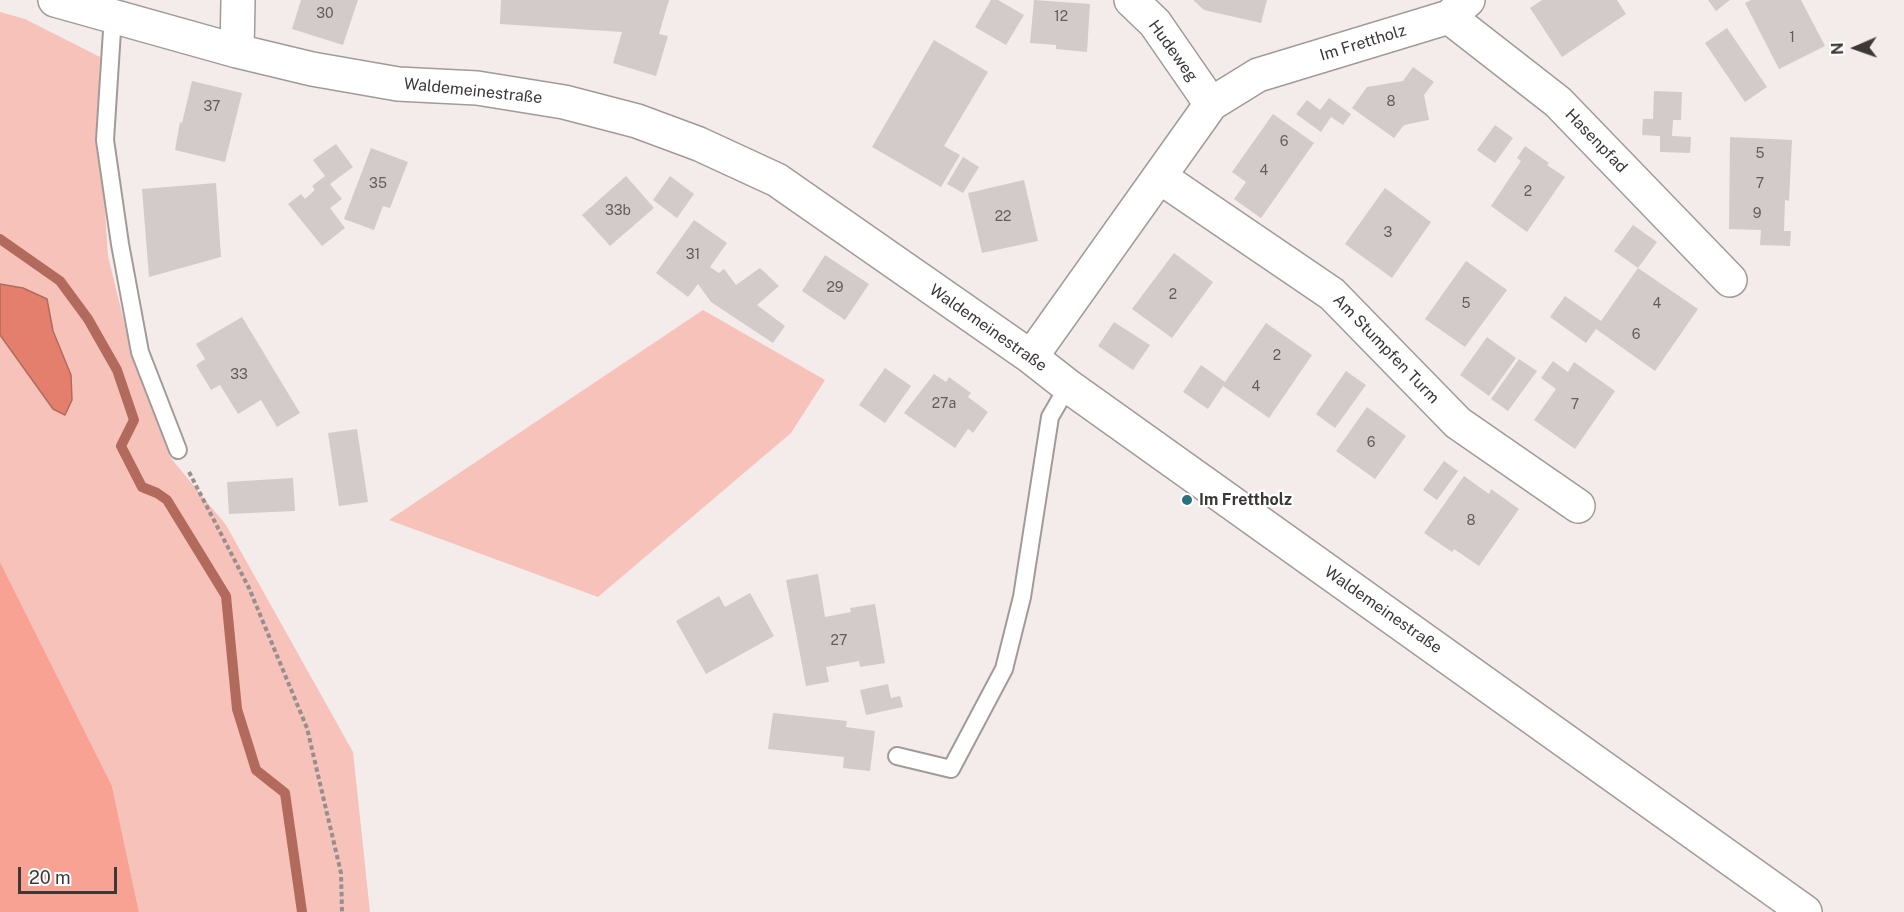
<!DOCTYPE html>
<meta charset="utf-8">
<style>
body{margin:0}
#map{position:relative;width:1904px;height:912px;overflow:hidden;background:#f4ecea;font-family:"Public Sans",sans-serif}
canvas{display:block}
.north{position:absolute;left:1826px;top:18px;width:60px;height:60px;-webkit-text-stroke:4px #fff;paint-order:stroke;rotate:268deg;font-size:16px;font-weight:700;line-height:24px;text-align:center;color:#3c3838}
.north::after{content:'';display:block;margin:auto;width:21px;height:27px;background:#3c3838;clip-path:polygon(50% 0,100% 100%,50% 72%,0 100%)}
.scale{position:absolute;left:18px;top:867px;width:99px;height:27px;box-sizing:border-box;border:3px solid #3c3838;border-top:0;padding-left:8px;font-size:18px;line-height:21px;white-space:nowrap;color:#3c3838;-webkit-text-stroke:4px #fff;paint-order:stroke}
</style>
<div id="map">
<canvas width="1904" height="912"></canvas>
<div class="north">N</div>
<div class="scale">20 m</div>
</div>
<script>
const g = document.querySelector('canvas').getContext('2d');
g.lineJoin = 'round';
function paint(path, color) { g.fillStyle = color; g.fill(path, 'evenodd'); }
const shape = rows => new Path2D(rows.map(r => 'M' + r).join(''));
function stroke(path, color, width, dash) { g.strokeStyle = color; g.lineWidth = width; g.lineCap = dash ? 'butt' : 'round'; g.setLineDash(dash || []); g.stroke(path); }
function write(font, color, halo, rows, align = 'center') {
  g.font = font + ' "Public Sans",sans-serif'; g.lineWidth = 4.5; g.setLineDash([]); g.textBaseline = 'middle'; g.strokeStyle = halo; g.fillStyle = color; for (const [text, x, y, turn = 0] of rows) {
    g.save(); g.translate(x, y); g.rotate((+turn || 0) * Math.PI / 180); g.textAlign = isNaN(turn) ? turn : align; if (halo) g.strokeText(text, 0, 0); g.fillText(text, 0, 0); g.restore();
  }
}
paint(shape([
 [0,12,25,19,100,57,98,107,108,256,129,342,170,457,226,525,353,752,370,912,139,912,112,786,0,562],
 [703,310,825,380,791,433,598,597,389,520]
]), '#f6c2b9');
paint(shape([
 [0,562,112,786,139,912,0,912]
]), '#f7a293');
const water = shape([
 [0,284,23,288,47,299,53,331,71,375,72,400,65,415,53,409,0,335,0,284]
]);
paint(water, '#e57f6d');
stroke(water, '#b26a5d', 1.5);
stroke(shape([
 [0,239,60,281,88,319,117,370,134,420,121,446,142,487,157,493,167,500,226,596,237,709,256,770,285,793,302,912]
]), '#b26a5d', 10);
paint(shape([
 [301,0,358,0,343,45,292,29],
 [501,0,669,0,659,34,668,36,656,76,613,63,622,32,500,24],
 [991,0,998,0,1024,15,1006,45,975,27],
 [1034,0,1090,4,1087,52,1056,49,1056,45,1030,43],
 [1193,0,1267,0,1261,23,1204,10],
 [1542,0,1617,0,1626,14,1562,57,1530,8],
 [1708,0,1730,0,1716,11],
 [1751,0,1801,0,1825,46,1779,69,1745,3],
 [1727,28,1767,87,1745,102,1705,43],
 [934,40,988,72,944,146,960,155,941,187,872,147],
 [1413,67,1434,82,1424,95,1429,120,1404,125,1394,138,1352,108,1367,87,1403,81],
 [192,81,242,93,225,162,175,150,180,122,182,123],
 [1654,91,1682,92,1681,120,1673,120,1672,136,1691,137,1690,153,1660,152,1660,136,1642,135,1643,119,1653,119],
 [1329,98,1351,114,1343,125,1331,117,1321,132,1296,114,1307,100,1320,110],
 [1273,114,1314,143,1261,218,1234,199,1246,182,1232,172],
 [1495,125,1513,138,1495,163,1477,150],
 [1730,137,1792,140,1789,201,1785,200,1784,231,1791,231,1790,246,1760,245,1761,230,1729,229],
 [336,144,353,167,330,184,342,199,330,208,345,228,322,246,288,204,301,194,305,199,315,190,312,186,325,176,313,160],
 [1525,146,1549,163,1547,165,1565,177,1527,232,1491,206,1521,161,1517,158],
 [371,148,408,162,390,208,383,206,374,230,344,219],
 [963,157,979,167,963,193,947,184],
 [626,176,654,208,610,246,582,215],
 [670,176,694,194,677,218,653,200],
 [1024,180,1038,241,982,253,968,193],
 [216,183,221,257,149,277,142,189],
 [1385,188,1431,222,1392,278,1345,244],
 [694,220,727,243,710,267,719,273,724,269,736,285,760,268,779,286,757,305,785,326,773,343,711,302,698,284,688,297,656,273],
 [1633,225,1657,242,1638,268,1614,251],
 [1174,253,1213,282,1172,338,1132,309],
 [825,255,869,284,845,320,802,291],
 [1466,261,1507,290,1465,347,1425,319],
 [1638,268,1698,309,1655,371,1596,329,1586,343,1550,317,1565,296,1601,321],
 [242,317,300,413,277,427,261,400,238,414,220,385,211,390,196,365,205,359,196,344],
 [1114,322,1150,345,1133,370,1098,346],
 [1266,323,1312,355,1269,418,1223,386,1208,409,1183,392,1201,365,1225,382],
 [1487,337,1516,358,1489,396,1460,375],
 [1519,359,1537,371,1508,411,1491,399],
 [1553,361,1568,372,1574,362,1615,391,1575,449,1534,420,1556,389,1541,378],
 [885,368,911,386,885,423,859,405],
 [1346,371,1366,385,1335,428,1316,414],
 [934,374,946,382,949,377,971,393,968,397,988,412,973,433,968,429,955,448,904,413],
 [1367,407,1406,436,1375,479,1336,451],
 [357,429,368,502,339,506,328,433],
 [1444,461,1458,471,1437,500,1423,490],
 [1464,476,1489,494,1491,489,1519,509,1479,566,1454,549,1452,552,1424,533],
 [293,478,295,511,229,514,227,482],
 [818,574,825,617,851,612,850,608,875,604,885,663,860,667,859,661,826,667,829,682,806,686,786,580],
 [750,593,774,636,706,674,676,621,719,596,725,607],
 [888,684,891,698,900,696,903,707,866,715,860,690],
 [773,713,847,721,846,727,875,731,870,771,843,768,844,757,768,749]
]), '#d2cbc9');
const service = shape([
 [113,15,105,140,120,244,140,352,178,450],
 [897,756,951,769,1004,669,1022,597,1050,417,1068,386]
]);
const minor = shape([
 [55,0,237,51,312,69,398,84,477,88,564,102,637,121,699,144,777,180,1031,357,1068,386,1805,912],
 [1131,0,1155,23,1211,104],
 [1449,17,1558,102,1730,280],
 [237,51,238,0],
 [1160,177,1332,294,1458,423,1578,506],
 [1031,357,1211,104,1258,75,1449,17,1468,0]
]);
stroke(service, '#a29a99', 20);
stroke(minor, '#a29a99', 36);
stroke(shape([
 [189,472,249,588,307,728,341,873,342,912]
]), '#958f8e', 4, [4.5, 3]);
stroke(service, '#fff', 16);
stroke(minor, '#fff', 33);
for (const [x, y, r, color] of [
 [1187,500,6,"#2a717d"]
]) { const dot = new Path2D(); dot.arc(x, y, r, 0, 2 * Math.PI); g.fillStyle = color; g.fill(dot); stroke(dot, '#fff', 2); }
write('14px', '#625d5c', null, [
 ["30",325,14],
 ["12",1061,17],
 ["1",1792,38],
 ["8",1391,102],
 ["37",212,107],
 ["6",1284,142],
 ["5",1760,154],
 ["4",1264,171],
 ["35",378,184],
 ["7",1760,184],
 ["2",1528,192],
 ["33b",618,211],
 ["9",1757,214],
 ["22",1003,217],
 ["3",1388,233],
 ["31",693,255],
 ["29",835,288],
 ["2",1173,295],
 ["5",1466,304],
 ["4",1657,304],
 ["6",1636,335],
 ["2",1277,356],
 ["33",239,375],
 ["4",1256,387],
 ["27a",944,404],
 ["7",1575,405],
 ["6",1371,443],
 ["8",1471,521],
 ["27",839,641]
]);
write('16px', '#3c3838', '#fff', [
 ["Im Frettholz",1363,43,-17],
 ["Hudeweg",1173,51,54],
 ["Waldemeinestraße",473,91,6],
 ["Hasenpfad",1596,141,46],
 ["Waldemeinestraße",988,328,35],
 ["Am Stumpfen Turm",1386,349,46],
 ["Waldemeinestraße",1383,610,35]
]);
write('bold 16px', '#3c3838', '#fff', [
 ["Im Frettholz",1199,500]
], 'left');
</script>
